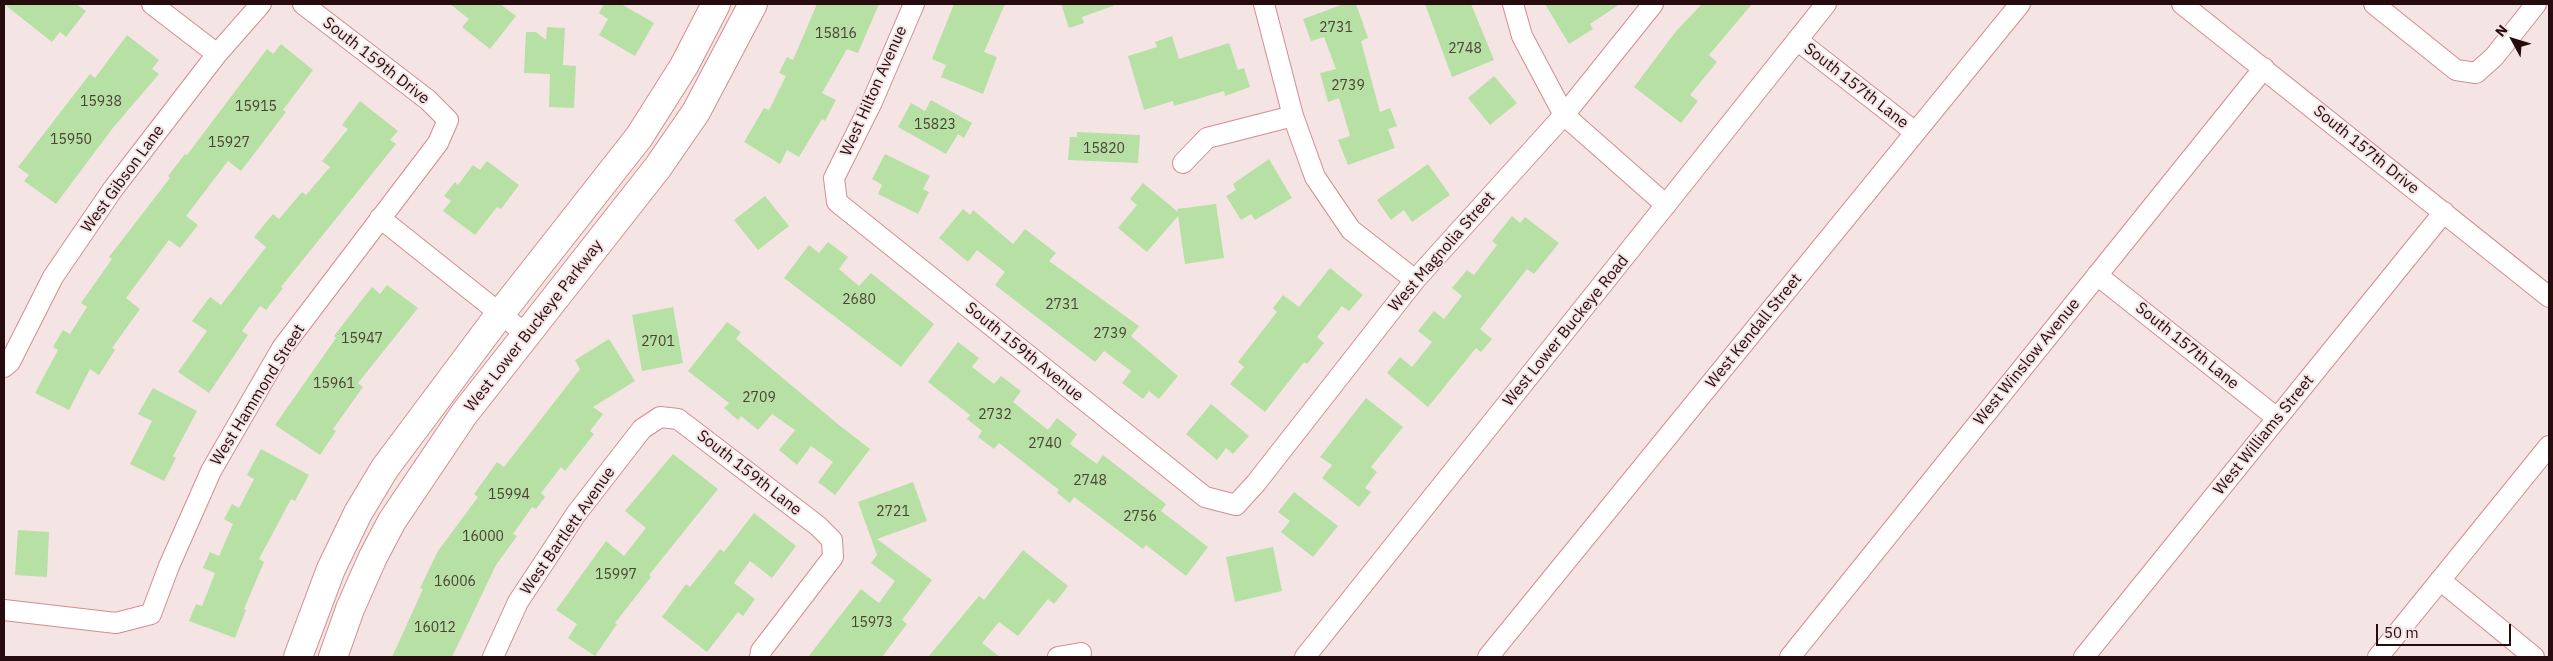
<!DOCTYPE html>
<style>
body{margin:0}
#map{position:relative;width:2553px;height:661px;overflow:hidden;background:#f5e4e4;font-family:"IBM Plex Sans",sans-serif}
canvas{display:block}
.frame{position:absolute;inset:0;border:5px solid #270c0f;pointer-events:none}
.north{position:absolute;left:2488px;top:15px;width:50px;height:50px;-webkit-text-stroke:4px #f5e4e4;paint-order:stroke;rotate:309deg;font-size:14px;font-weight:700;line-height:20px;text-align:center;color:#270c0f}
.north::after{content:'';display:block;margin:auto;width:18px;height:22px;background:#270c0f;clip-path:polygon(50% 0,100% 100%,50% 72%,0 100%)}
.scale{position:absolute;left:2376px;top:624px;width:135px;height:22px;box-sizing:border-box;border:2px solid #270c0f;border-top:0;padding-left:6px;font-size:15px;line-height:18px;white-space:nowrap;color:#270c0f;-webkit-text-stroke:4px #f5e4e4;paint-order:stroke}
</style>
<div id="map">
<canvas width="2553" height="661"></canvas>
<div class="frame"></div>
<div class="north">N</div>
<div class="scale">50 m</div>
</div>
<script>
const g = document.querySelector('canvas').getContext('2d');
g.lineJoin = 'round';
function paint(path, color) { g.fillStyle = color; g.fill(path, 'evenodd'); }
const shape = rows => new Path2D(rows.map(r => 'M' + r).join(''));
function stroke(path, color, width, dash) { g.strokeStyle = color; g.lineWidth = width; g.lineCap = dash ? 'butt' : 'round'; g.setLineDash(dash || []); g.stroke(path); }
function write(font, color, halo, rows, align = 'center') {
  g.font = font + ' "IBM Plex Sans",sans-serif'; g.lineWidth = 4; g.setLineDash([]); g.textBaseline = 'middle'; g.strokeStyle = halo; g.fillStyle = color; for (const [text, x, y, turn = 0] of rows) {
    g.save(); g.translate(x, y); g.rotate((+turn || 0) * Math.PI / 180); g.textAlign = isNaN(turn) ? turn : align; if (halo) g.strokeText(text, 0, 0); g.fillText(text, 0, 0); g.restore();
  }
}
paint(shape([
 [4,4,76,4,86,11,66,37,60,32,52,42],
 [450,4,500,4,516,16,490,49,462,27,469,19],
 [604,4,621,4,654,23,635,56,599,35,608,19,599,13],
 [817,4,879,4,858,53,847,49,822,93,836,100,825,121,822,119,799,157,787,150,780,164,744,142,764,108,769,110,786,76,779,73,787,57,793,60],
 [954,4,1005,4,984,52,997,57,983,94,941,77,946,65,932,59],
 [1061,4,1113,4,1113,6,1082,17,1084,23,1069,28],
 [1344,4,1356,4,1368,38,1361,41,1380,112,1390,108,1397,126,1388,129,1395,148,1348,165,1338,140,1350,136,1339,98,1328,102,1320,73,1336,69,1324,37,1311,41,1303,19],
 [1425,4,1471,4,1494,60,1452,77],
 [1545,4,1620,4,1590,24,1593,29,1569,44],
 [1702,4,1752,4,1709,55,1717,62,1690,95,1698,101,1681,123,1634,87,1677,30],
 [547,27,565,28,563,65,576,66,574,108,549,107,550,74,524,73,526,32,536,32,546,40],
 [127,35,159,60,152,69,159,74,112,129,56,204,24,181,29,175,18,167,90,74,95,78],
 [1172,36,1179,59,1229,43,1238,70,1244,68,1250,87,1225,96,1224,91,1174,106,1173,101,1144,110,1128,56,1157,47,1155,42],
 [281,44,313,70,283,110,286,112,241,171,228,161,186,216,198,225,180,248,169,240,126,298,140,309,112,348,115,350,99,375,90,369,69,410,35,393,58,350,53,347,63,330,70,334,87,307,81,303,112,259,109,257,170,178,168,176,185,154,187,155,267,49,273,54],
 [1494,76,1517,103,1490,125,1468,98],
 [931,100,972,123,964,138,958,134,946,154,898,127,911,103,925,111],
 [360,101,398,131,390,140,396,144,281,287,283,288,266,310,260,306,242,331,248,335,209,393,178,372,207,331,192,321,210,297,221,305,266,247,254,237,273,214,279,219,302,192,306,195,330,167,322,161,348,129,342,125],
 [1077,132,1140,135,1138,163,1068,160,1070,137,1077,137],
 [885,154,930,176,923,189,929,192,918,214,878,194,882,185,872,179],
 [1269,159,1292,198,1255,220,1251,214,1241,220,1226,196,1236,190,1233,184],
 [487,161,519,185,501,209,497,207,475,235,443,211,451,201,444,196,455,182,458,185,473,165,480,170],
 [1428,164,1450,195,1412,222,1404,210,1391,220,1377,200],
 [1143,183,1178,212,1177,209,1216,204,1224,258,1185,264,1178,216,1147,252,1118,228,1137,205,1130,199],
 [765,196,789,226,758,250,734,220],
 [963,209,970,215,973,210,1013,244,1025,229,1056,253,1049,261,1139,326,1131,336,1178,376,1159,399,1149,391,1143,399,1122,383,1131,371,1104,351,1095,362,995,285,1005,272,977,250,968,262,939,238],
 [1512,216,1520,223,1525,217,1559,243,1534,274,1527,269,1480,329,1492,339,1481,352,1476,348,1428,407,1387,373,1400,357,1412,367,1432,342,1418,331,1434,311,1444,319,1462,296,1452,288,1467,270,1474,275,1497,245,1492,241],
 [828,242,848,257,839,269,859,286,871,273,934,324,901,367,784,278,809,245,819,253],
 [1330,268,1363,295,1349,311,1342,306,1317,337,1324,343,1307,364,1304,362,1265,412,1230,384,1244,367,1238,362,1277,312,1273,308,1283,295,1299,307],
 [387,285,418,308,358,383,363,387,333,429,336,431,320,455,275,425,336,338,334,336,372,287,380,294],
 [673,307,683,363,642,371,632,315],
 [727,322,741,332,736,339,839,425,870,449,835,495,818,482,833,462,811,446,797,465,779,450,795,430,772,414,758,430,741,416,738,420,724,408,729,403,688,371],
 [609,339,635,381,593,407,603,414,590,431,594,434,565,471,561,467,541,493,545,497,536,509,532,507,513,534,517,536,496,565,452,657,392,657,423,589,420,588,438,551,478,497,474,494,497,462,504,467,580,369,575,360],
 [958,342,979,358,972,367,994,384,1001,376,1021,391,1013,402,1048,430,1057,418,1077,434,1070,444,1097,464,1103,455,1166,504,1161,511,1208,547,1186,576,1146,545,1143,549,1074,497,1070,503,1057,493,1059,490,999,443,994,449,978,437,982,431,967,419,970,415,928,382],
 [153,388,197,411,173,456,176,458,164,481,130,464,152,421,138,414],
 [1366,398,1403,427,1371,467,1377,472,1365,488,1371,492,1359,507,1322,478,1332,465,1320,457],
 [1211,404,1249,436,1233,454,1226,448,1217,460,1186,434],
 [261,449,309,475,295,501,291,499,259,559,264,562,244,609,246,610,235,638,189,621,196,604,202,606,215,573,203,568,210,552,219,556,233,524,224,519,232,504,239,508,254,479,247,475],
 [673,454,718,489,649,575,651,577,615,623,617,624,595,656,568,638,577,624,556,610,606,541,624,556,646,528,625,511],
 [913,482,927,521,877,539,932,580,902,620,907,624,882,657,808,657,861,589,879,603,895,581,871,563,877,555,858,502],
 [1294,492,1338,526,1313,557,1281,532,1290,521,1278,512],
 [754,513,796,546,772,578,750,561,734,583,755,599,743,616,738,612,707,652,662,617,686,584,690,587,720,549,724,552],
 [18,530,49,532,47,577,15,575],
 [1273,547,1282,591,1235,602,1226,557],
 [1023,550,1068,586,1054,604,1048,599,1018,636,999,622,982,643,1000,657,928,657,979,596,984,600]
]), '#b7e0a5');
const minor = shape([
 [152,4,217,54],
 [914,4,872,102,834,178,837,202,1205,497,1236,505,1256,483,1415,280,1564,115,1653,4],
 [1264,4,1293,116,1315,177,1351,230,1415,280],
 [1513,4,1522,36,1564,115,1666,205],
 [2182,4,2549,297],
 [2374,4,2456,70,2476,73,2494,57,2536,4],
 [1797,40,1915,132],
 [1183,163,1207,138,1293,116],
 [380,218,527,335],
 [2097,275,2277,418],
 [4,367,10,362,53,277,113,189,217,54,261,4],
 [2440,580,2534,657],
 [4,610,116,623,151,614,169,566,211,471,282,348,438,143,448,120,428,100,303,4],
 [493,657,518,602,576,514,642,429,660,417,678,419,818,526,832,540,833,557,761,651,760,657],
 [1058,657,1081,653],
 [1305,657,1826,4],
 [1488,657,2020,4],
 [1790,657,2264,68],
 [2084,657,2444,212],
 [2378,657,2549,446]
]);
const secondary = shape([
 [298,657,331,569,358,513,385,468,500,314,639,137,684,66,716,4],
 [333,657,350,609,373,557,392,521,464,414,658,167,696,112,753,4]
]);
stroke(minor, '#d58c8f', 22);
stroke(secondary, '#d58c8f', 30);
stroke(minor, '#fff', 20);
stroke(secondary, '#fff', 28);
write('14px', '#4b4134', null, [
 ["2731",1336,28],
 ["15816",836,34],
 ["2748",1465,49],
 ["2739",1348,86],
 ["15938",101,102],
 ["15915",256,107],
 ["15823",935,125],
 ["15950",71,140],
 ["15927",229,143],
 ["15820",1104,149],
 ["2680",859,300],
 ["2731",1062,305],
 ["2739",1110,334],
 ["15947",362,339],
 ["2701",658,342],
 ["15961",334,384],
 ["2709",759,398],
 ["2732",995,415],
 ["2740",1045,444],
 ["2748",1090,481],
 ["15994",509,495],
 ["2721",893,512],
 ["2756",1140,517],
 ["16000",483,537],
 ["15997",616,575],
 ["16006",455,582],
 ["15973",872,623],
 ["16012",435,628]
]);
write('16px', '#270c0f', '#f5e4e4', [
 ["South 159th Drive",376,61,38],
 ["South 157th Lane",1856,86,38],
 ["West Hilton Avenue",874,91,-66],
 ["South 157th Drive",2366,150,39],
 ["West Gibson Lane",123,179,-54],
 ["West Magnolia Street",1442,252,-49],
 ["West Lower Buckeye Parkway",534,326,-52],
 ["West Lower Buckeye Road",1566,331,-51],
 ["West Kendall Street",1754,331,-51],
 ["South 157th Lane",2187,346,39],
 ["South 159th Avenue",1024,352,39],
 ["West Winslow Avenue",2027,362,-51],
 ["West Hammond Street",258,395,-58],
 ["West Williams Street",2264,435,-51],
 ["South 159th Lane",749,473,38],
 ["West Bartlett Avenue",568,531,-55]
]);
</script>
